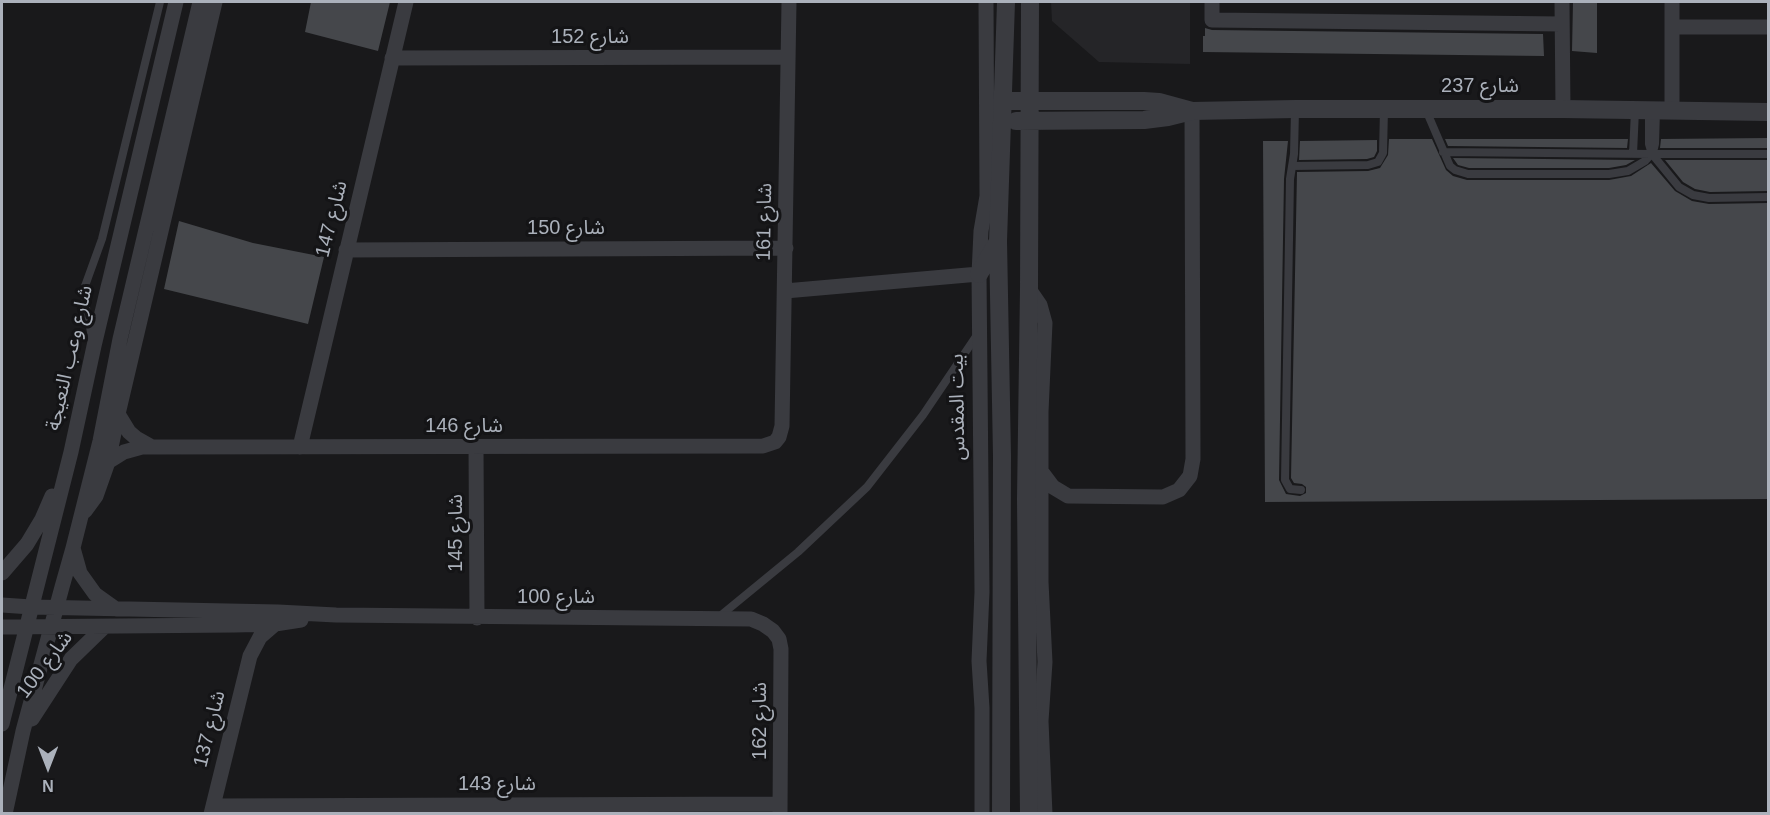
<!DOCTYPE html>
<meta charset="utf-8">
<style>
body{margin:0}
#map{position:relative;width:1770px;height:815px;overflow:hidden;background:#19191b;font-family:Arial,sans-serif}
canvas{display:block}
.frame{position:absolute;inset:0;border:3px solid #abb1bb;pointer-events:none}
.north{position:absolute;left:18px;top:737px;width:60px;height:60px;-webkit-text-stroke:4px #141416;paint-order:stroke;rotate:180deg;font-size:16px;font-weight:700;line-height:24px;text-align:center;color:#abb1bb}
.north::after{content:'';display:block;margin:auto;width:21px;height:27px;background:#abb1bb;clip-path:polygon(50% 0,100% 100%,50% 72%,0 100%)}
</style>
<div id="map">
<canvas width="1770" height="815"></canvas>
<div class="frame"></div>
<div class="north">N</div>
</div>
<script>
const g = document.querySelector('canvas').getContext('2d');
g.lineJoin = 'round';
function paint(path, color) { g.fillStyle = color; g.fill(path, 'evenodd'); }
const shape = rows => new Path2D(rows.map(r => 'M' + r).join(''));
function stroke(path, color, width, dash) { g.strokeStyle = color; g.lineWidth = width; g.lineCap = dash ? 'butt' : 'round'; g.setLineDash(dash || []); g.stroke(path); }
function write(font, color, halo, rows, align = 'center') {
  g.font = font + ' Arial,"Noto Sans Arabic",sans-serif'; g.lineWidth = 6; g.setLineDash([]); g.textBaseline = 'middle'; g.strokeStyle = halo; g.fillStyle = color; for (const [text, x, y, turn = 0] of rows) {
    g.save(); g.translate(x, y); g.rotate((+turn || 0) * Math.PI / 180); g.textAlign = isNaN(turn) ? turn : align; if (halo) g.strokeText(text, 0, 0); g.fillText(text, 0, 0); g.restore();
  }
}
paint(shape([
 [1051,2,1190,2,1190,64,1099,62,1052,21]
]), '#252528');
paint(shape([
 [311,2,390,2,378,51,305,32],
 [1573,2,1597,2,1597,53,1572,51],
 [1205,28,1212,30,1543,34,1544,56,1203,52,1203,36,1205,36],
 [1768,138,1768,148,1660,148,1661,139],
 [1389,139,1432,139,1446,170,1453,176,1467,180,1609,180,1631,176,1651,163,1675,191,1692,201,1709,204,1768,203,1768,499,1265,502,1263,141,1288,141,1284,179,1279,480,1286,494,1300,496,1306,493,1306,487,1302,484,1294,483,1291,478,1297,172,1368,171,1380,168,1388,155],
 [1445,139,1628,139,1627,148,1448,146],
 [1377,140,1377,151,1374,157,1367,159,1299,160,1300,141],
 [1453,158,1633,160,1635,160,1626,165,1609,168,1469,168,1458,165],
 [1665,160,1768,160,1768,191,1710,192,1695,189,1683,182],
 [179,221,253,243,324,257,308,324,164,289]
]), '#45474b');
stroke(shape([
 [1295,110,1294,154,1290,179,1285,480,1290,489,1301,490],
 [1426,110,1450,166,1455,170,1468,174,1609,174,1628,171,1645,161,1653,152,1655,144,1656,111],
 [1649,111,1649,144,1652,154],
 [1443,152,1652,154],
 [1633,154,1635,110],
 [1768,154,1652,154,1679,187,1693,195,1709,198,1768,197],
 [1292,166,1368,165,1378,162,1383,153,1384,109],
 [92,337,85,303,85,286,102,239,160,2],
 [720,616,798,552,867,487,923,415,977,335]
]), '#3a3b40', 8);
stroke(shape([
 [1212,2,1212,20,1561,24],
 [1562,2,1563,109],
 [1672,27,1768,27],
 [392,58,788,57],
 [1672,111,1672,2],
 [346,250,786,248],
 [1029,289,1040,305,1045,323,1041,412,1041,582,1045,662,1041,721,1045,814],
 [785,291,979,274],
 [118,414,129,432,136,438,152,447],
 [300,447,406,2],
 [476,447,477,618],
 [108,462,124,452,142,447,763,446,775,442,779,437,782,426,789,2],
 [1041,471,1053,487,1068,496,1163,497,1179,490,1190,476,1193,459,1192,111],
 [85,511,96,496,108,462,118,414,215,2],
 [73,548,80,573,95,594,116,609],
 [2,573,27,544,42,519,52,496],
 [2,605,31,607,278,612,336,615,751,619,763,624,773,631,779,639,781,649,780,814],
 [2,627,235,625,275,624,301,620],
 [32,719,71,659,104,627],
 [2,724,71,452,94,346,176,2],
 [213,806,780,804],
 [5,814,23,731,62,587,73,548,100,441,120,339,200,2],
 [211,814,250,656,260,637,275,624],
 [982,814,982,708,979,661,982,592,979,274,981,231,987,196,986,2]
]), '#3a3b40', 15);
stroke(shape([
 [1003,101,1144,101,1159,102,1192,111],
 [1016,121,1144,120,1168,117,1192,111,1295,109,1563,109,1768,112],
 [979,274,997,243],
 [1001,814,1002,456,998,241,1006,2],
 [1029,814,1026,499,1029,289,1030,2]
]), '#3a3b40', 18);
write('20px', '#abb1bb', '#141416', [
 ["شارع 152",590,37],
 ["شارع 237",1480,86],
 ["شارع 147",332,219,-76],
 ["شارع 161",765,222,-89],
 ["شارع 150",566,228],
 ["شارع وعب النعيجة",70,358,-77],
 ["بيت المقدس",958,407,-91],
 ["شارع 146",464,426],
 ["شارع 145",456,533,-90],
 ["شارع 100",556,597],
 ["شارع 100",45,665,-53],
 ["شارع 162",760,721,-90],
 ["شارع 137",210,729,-76],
 ["شارع 143",497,784]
]);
</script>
